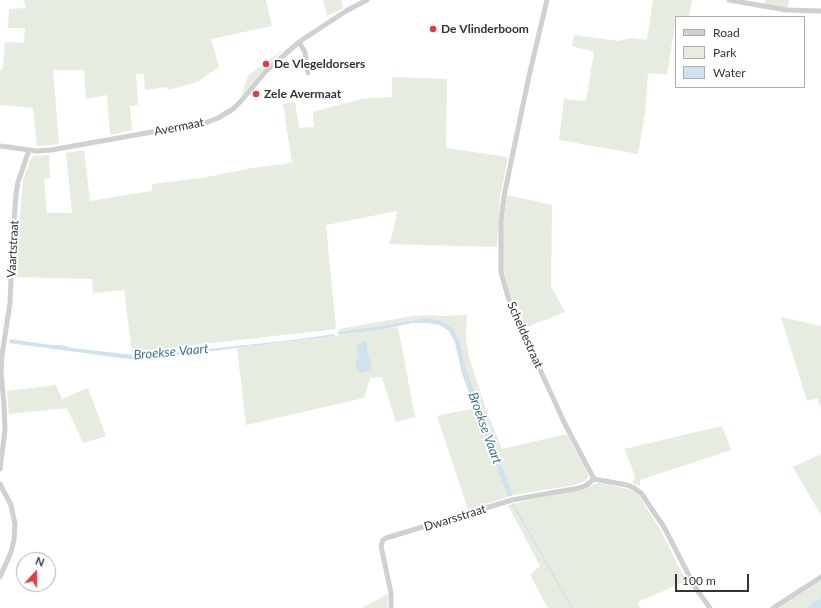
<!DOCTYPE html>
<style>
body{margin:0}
#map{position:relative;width:821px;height:608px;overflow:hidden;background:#fff;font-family:Lato,sans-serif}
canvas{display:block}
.legend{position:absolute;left:675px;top:16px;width:130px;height:72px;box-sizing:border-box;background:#fff;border:1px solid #adadad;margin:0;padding:5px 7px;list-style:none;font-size:12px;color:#333}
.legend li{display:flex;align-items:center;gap:8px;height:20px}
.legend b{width:20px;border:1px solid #adadad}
.north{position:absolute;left:16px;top:552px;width:40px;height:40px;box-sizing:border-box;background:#fff;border:1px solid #adadad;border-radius:50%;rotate:21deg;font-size:11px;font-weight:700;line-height:16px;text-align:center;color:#333}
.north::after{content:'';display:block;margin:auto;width:14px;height:18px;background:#e63946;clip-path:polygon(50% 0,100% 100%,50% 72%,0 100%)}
.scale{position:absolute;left:675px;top:574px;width:74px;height:18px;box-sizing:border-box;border:2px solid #333;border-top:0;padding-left:5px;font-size:12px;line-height:14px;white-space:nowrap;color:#333;-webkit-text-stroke:3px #fff;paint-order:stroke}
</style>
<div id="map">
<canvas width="821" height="608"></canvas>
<ul class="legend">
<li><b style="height:5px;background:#d0d0d0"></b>Road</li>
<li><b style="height:11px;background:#e6ecdf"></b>Park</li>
<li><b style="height:11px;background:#cfe2ee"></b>Water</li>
</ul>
<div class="north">N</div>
<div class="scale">100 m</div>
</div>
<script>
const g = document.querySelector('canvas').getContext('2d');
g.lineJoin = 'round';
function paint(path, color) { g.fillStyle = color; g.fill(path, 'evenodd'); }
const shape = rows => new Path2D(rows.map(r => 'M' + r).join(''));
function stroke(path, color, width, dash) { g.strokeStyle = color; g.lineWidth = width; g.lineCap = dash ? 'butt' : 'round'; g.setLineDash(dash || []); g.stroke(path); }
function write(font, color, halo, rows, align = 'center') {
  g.font = font + ' Lato,sans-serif'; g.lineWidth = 4; g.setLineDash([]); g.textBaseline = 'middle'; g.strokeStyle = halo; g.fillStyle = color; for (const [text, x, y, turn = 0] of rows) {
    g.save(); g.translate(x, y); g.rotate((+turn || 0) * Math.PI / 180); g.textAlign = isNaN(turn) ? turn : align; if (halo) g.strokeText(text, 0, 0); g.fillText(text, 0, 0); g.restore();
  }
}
paint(shape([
 [24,0,266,0,272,26,211,39,219,67,197,82,169,90,167,87,145,90,144,74,136,74,138,105,130,106,132,130,110,135,107,95,86,99,84,70,53,70,59,144,37,146,33,108,0,105,0,70,3,68,5,42,24,43,25,28,8,28,9,9,26,8],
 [323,0,341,0,343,8,327,16],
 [653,0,692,0,689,17,676,17,667,75,648,73,645,114,638,154,559,140,564,99,586,101,594,52,572,46,574,35,618,41,632,38,647,40],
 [765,0,789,0,788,8,764,5],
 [285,48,266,67,241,96,248,76],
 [392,77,447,79,446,148,508,157,500,198,497,247,389,244,394,229,397,211,326,225,336,329,132,352,124,290,93,293,92,279,15,277,23,180,30,161,33,156,49,155,50,178,44,179,47,213,72,213,66,153,84,150,90,201,152,191,152,184,202,178,252,168,292,163,283,104,295,102,299,128,314,127,313,112,361,99,392,97],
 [507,195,552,205,551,286,565,312,524,328,509,292,503,267,502,235],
 [431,315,443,316,467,315,466,339,469,357,487,412,502,449,567,434,588,474,588,477,585,481,574,485,513,495,464,362,460,341,452,327,439,320,414,320,339,332,338,329,413,316],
 [781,317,821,326,821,409,817,398,807,401],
 [398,327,415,417,396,422,382,377,370,378,364,398,246,425,237,348,335,336],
 [367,346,372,370,359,360],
 [56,385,62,399,88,388,106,436,83,443,67,408,9,414,7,391],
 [475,408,508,497,468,509,437,416],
 [722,426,731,450,640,480,640,486,632,483,635,478,632,468,624,449],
 [821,454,821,515,793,467],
 [599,483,628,489,637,493,660,529,686,581,638,602,640,608,548,608,530,575,540,566,508,505,578,489],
 [821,577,821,598,806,608,773,608],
 [388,594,387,608,362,608]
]), '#e6ecdf');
paint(shape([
 [428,318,439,320,452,327,460,341,464,362,513,495,508,497,462,374,455,343,449,331,440,325,428,323,412,323,379,330,339,335,338,333,339,332],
 [335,334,335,336,137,360,9,343,10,339,51,345,61,345,72,348,142,356,284,341],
 [363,341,367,341,367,346,372,370,360,373,355,364,356,361,359,359,356,346,361,344],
 [821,598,821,608,806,608,819,599]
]), '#cfe2ee');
stroke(shape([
 [513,504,572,608]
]), '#cfe2ee', 1.5);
stroke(shape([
 [547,0,529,76,504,196,501,222,501,272,508,297,521,328,564,422,594,479],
 [729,0,786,10,821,11],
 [299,42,305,52,308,73],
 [0,146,37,151,51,150,208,122,218,118,233,109,241,101,266,71,299,42,346,11,367,0],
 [0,469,5,430,4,405,1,371,2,355,10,303,12,252,16,194,18,182,29,150],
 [594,479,627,485,634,488,641,493,664,527,695,587,710,608],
 [0,484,11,505,15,524,14,540,11,552,0,577],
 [391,608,391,593,381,546,383,540,386,538,512,500,579,488,585,486,594,479],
 [773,608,821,577]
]), '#d0d0d0', 5);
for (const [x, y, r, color] of [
 [433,29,4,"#e63946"],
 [266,64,4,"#e63946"],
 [256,94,4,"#e63946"]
]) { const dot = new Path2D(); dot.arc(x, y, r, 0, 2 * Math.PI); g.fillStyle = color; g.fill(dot); stroke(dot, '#fff', 1.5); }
write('bold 12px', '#333', '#fff', [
 ["De Vlinderboom",441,29],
 ["De Vlegeldorsers",274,64],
 ["Zele Avermaat",264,94]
], 'left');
write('12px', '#333', '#fff', [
 ["Avermaat",179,127,-11],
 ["Vaartstraat",13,249,-87],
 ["Scheldestraat",525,335,66],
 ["Dwarsstraat",455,518,-17]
]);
write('italic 13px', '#3f7597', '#fff', [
 ["Broekse Vaart",171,352,-5],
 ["Broekse Vaart",485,428,70]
]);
</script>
